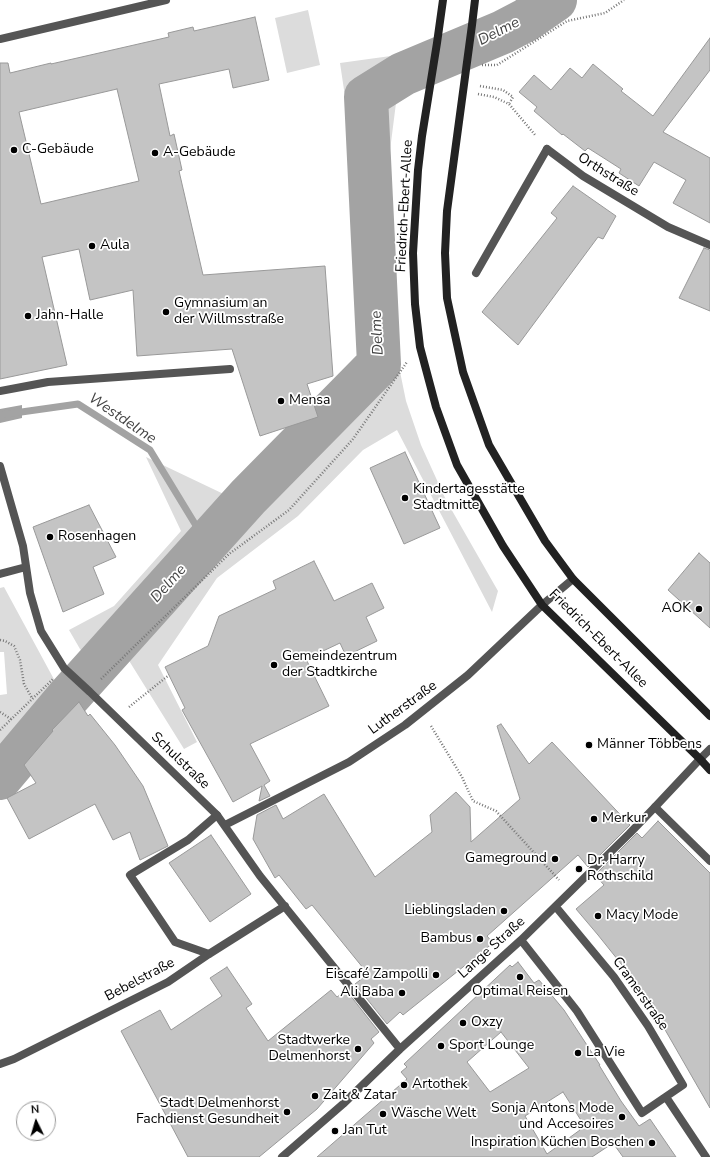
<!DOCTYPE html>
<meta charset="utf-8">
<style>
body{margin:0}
#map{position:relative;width:710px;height:1157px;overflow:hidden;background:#fff;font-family:"Nunito Sans",sans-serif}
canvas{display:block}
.north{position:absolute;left:16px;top:1101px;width:40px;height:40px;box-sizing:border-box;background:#fff;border:1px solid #999;border-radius:50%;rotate:355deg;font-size:11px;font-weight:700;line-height:16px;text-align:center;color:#000}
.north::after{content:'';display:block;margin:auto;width:14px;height:18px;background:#000;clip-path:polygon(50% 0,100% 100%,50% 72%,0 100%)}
</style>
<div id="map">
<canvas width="710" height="1157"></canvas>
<div class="north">N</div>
</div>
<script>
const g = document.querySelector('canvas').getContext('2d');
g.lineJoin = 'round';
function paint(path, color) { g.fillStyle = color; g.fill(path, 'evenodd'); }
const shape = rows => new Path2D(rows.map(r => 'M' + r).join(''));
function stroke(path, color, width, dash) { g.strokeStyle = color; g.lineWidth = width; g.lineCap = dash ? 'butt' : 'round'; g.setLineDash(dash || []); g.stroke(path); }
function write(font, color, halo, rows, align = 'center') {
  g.font = font + ' "Nunito Sans",sans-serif'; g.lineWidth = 3.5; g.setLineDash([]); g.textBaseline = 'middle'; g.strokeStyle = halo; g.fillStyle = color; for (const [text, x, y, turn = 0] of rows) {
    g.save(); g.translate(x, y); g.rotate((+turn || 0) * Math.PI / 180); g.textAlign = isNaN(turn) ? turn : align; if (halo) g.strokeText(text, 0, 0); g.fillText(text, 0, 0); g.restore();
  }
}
paint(shape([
 [308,10,320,65,287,73,275,18],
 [405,54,396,103,386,182,390,290,396,352,406,401,421,445,446,500,498,591,492,612,397,430,363,450,298,516,217,578,158,665,197,742,184,749,113,635,90,660,80,649,69,630,114,606,181,531,146,457,232,498,271,465,370,362,367,275,350,130,340,63],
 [4,587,56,683,0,746,0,695,7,694,4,652,0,652,0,588]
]), '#dcdcdc');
paint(shape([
 [539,0,573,0,513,41,500,48,503,19,518,12],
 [22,405,22,418,0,423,0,409]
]), '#a3a3a3');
stroke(shape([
 [0,415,78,404,150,450,206,542]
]), '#a3a3a3', 7);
stroke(shape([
 [0,778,69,696,248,497,379,364,366,97,403,74,503,32,526,20,555,0]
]), '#a3a3a3', 44);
const building = shape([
 [255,17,269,80,233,88,229,69,159,84,170,136,174,134,182,170,179,171,203,275,325,266,333,376,307,384,318,417,260,436,232,349,137,356,133,290,90,300,79,249,42,257,67,365,0,379,0,63,8,63,10,73,51,63,51,64,169,37,168,33,193,27,194,31,255,17],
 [117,89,139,181,41,204,19,112,117,89],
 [710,38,710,70,663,132,710,158,710,223,673,203,686,180,654,162,639,186,619,173,621,169,588,148,585,151,563,134,562,135,534,111,537,107,519,92,534,75,551,90,570,68,582,78,593,64,623,89,621,91,653,116,710,38],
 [573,186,616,216,603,239,598,237,518,345,482,312,557,218,551,213,573,186],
 [704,248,710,250,710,311,679,298,704,248],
 [405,452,440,528,404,544,370,468,405,452],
 [89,505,116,557,93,567,104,594,63,612,33,527,89,505],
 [699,553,710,563,710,628,668,590,699,553],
 [314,561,334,601,372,583,384,608,366,617,377,641,346,656,340,643,306,659,329,706,250,744,270,781,264,785,270,796,259,801,262,786,233,802,182,710,185,708,165,667,208,646,219,616,276,589,273,581,314,561],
 [79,702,88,716,90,714,115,745,143,786,168,846,140,860,130,832,113,840,95,804,29,839,7,798,36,783,24,765,53,731,52,730,79,702],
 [501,724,529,764,552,742,630,825,588,867,578,855,487,936,493,943,403,1015,400,1012,387,1024,355,984,368,974,312,905,306,909,279,875,275,878,253,839,257,815,276,805,283,819,324,794,375,877,432,832,430,815,456,792,470,807,471,842,520,799,497,726,501,724],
 [658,821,710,873,710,1108,652,1007,654,1005,598,935,576,909,604,885,595,875,637,833,642,838,658,821],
 [211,835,251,894,210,922,169,863,211,835],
 [518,962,534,983,539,980,564,1010,600,1065,599,1065,621,1101,639,1126,650,1119,676,1157,623,1157,613,1143,592,1157,317,1157,407,1079,401,1072,407,1067,404,1064,510,965,512,967,518,962],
 [501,1032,529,1068,490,1092,467,1062,501,1032],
 [563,1092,584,1125,579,1128,580,1130,547,1154,525,1116,563,1092],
 [227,967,252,1004,246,1008,268,1041,331,990,337,997,346,990,379,1032,371,1039,374,1043,317,1109,259,1157,188,1157,121,1031,160,1010,171,1030,222,996,210,978,227,967]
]);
paint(building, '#c4c4c4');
stroke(building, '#999', 1);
stroke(shape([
 [482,65,497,65,567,21,605,13,624,0],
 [480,86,503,90,513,97,509,104],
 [478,94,494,97,509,104,536,136],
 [0,640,5,641,14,646,20,660,24,684,32,698],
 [101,679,229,554,289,510,353,439,407,362],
 [129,707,169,675],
 [0,712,11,719],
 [431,726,462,777,473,801,496,811,559,880],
 [0,730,53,679]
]), '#777', 2.5, [1, 2]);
stroke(shape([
 [476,273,547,149],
 [0,391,48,382,230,369],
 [655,807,710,861],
 [209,954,175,942,130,875,188,840,217,815]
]), '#555', 8);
stroke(shape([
 [0,39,166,0],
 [547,149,583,176,668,227,710,245],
 [0,466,23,546,30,593,41,631,64,668,90,692,217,815,260,876,400,1049],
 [0,574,26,567],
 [225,825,349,762,405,725,468,675,542,605,573,579],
 [521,940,577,1011,642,1113,683,1085,648,1026,614,977,556,907],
 [0,1064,14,1059,168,982,209,954,285,906],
 [666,1097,706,1157],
 [282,1157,343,1104,400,1049,521,940,629,834,655,807,700,759,710,749]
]), '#555', 8);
stroke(shape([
 [443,0,437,43,422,136,418,170,413,253,415,304,420,347,436,407,457,465,503,546,542,605,700,759,710,770],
 [475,0,472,25,447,211,445,253,447,298,463,372,489,445,545,541,573,579,710,716]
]), '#222', 8);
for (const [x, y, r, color] of [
 [14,150,4,"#000"],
 [155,153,4,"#000"],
 [92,246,4,"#000"],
 [166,312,4,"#000"],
 [28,316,4,"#000"],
 [281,401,4,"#000"],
 [405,498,4,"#000"],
 [50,537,4,"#000"],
 [699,609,4,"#000"],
 [274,665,4,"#000"],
 [589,745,4,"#000"],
 [594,819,4,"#000"],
 [555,859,4,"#000"],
 [579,869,4,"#000"],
 [504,911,4,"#000"],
 [598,916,4,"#000"],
 [480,939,4,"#000"],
 [436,975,4,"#000"],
 [520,977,4,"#000"],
 [402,993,4,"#000"],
 [463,1023,4,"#000"],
 [441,1046,4,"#000"],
 [358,1049,4,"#000"],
 [578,1053,4,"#000"],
 [404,1085,4,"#000"],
 [315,1096,4,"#000"],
 [287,1112,4,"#000"],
 [383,1114,4,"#000"],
 [622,1117,4,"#000"],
 [335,1131,4,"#000"],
 [652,1143,4,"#000"]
]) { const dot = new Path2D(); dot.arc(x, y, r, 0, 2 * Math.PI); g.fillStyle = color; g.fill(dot); stroke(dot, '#fff', 1.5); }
write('14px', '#000', '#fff', [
 ["C-Gebäude",22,150],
 ["A-Gebäude",163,153],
 ["Aula",100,246],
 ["Gymnasium an",174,304],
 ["der Willmsstraße",174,320],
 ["Jahn-Halle",36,316],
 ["Mensa",289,401],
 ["Kindertagesstätte",413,490],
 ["Stadtmitte",413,506],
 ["Rosenhagen",58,537],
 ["AOK",691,609,"right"],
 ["Gemeindezentrum",282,657],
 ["der Stadtkirche",282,673],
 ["Männer Többens",597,745],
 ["Merkur",602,819],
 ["Gameground",547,859,"right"],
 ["Dr. Harry",587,861],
 ["Rothschild",587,877],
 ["Lieblingsladen",496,911,"right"],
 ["Macy Mode",606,916],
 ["Bambus",472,939,"right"],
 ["Eiscafé Zampolli",428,975,"right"],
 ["Optimal Reisen",520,992,"center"],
 ["Ali Baba",394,993,"right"],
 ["Oxzy",471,1023],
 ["Stadtwerke",350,1041,"right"],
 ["Delmenhorst",350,1057,"right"],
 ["Sport Lounge",449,1046],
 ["La Vie",586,1053],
 ["Artothek",412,1085],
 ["Zait & Zatar",323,1096],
 ["Stadt Delmenhorst",279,1104,"right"],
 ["Fachdienst Gesundheit",279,1120,"right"],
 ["Sonja Antons Mode",614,1109,"right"],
 ["und Accesoires",614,1125,"right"],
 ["Wäsche Welt",391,1114],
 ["Jan Tut",343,1131],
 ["Inspiration Küchen Boschen",644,1143,"right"]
], 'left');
write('14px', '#000', '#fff', [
 ["Orthstraße",608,175,32],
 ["Friedrich-Ebert-Allee",405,206,-87],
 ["Friedrich-Ebert-Allee",598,639,45],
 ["Lutherstraße",403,708,-36],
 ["Schulstraße",180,761,44],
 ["Lange Straße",492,948,-42],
 ["Bebelstraße",140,980,-28],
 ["Cramerstraße",640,994,55]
]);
write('italic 15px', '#444', '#fff', [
 ["Delme",499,32,-27],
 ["Delme",378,333,-93],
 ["Westdelme",122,419,34],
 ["Delme",169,584,-48]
]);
</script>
